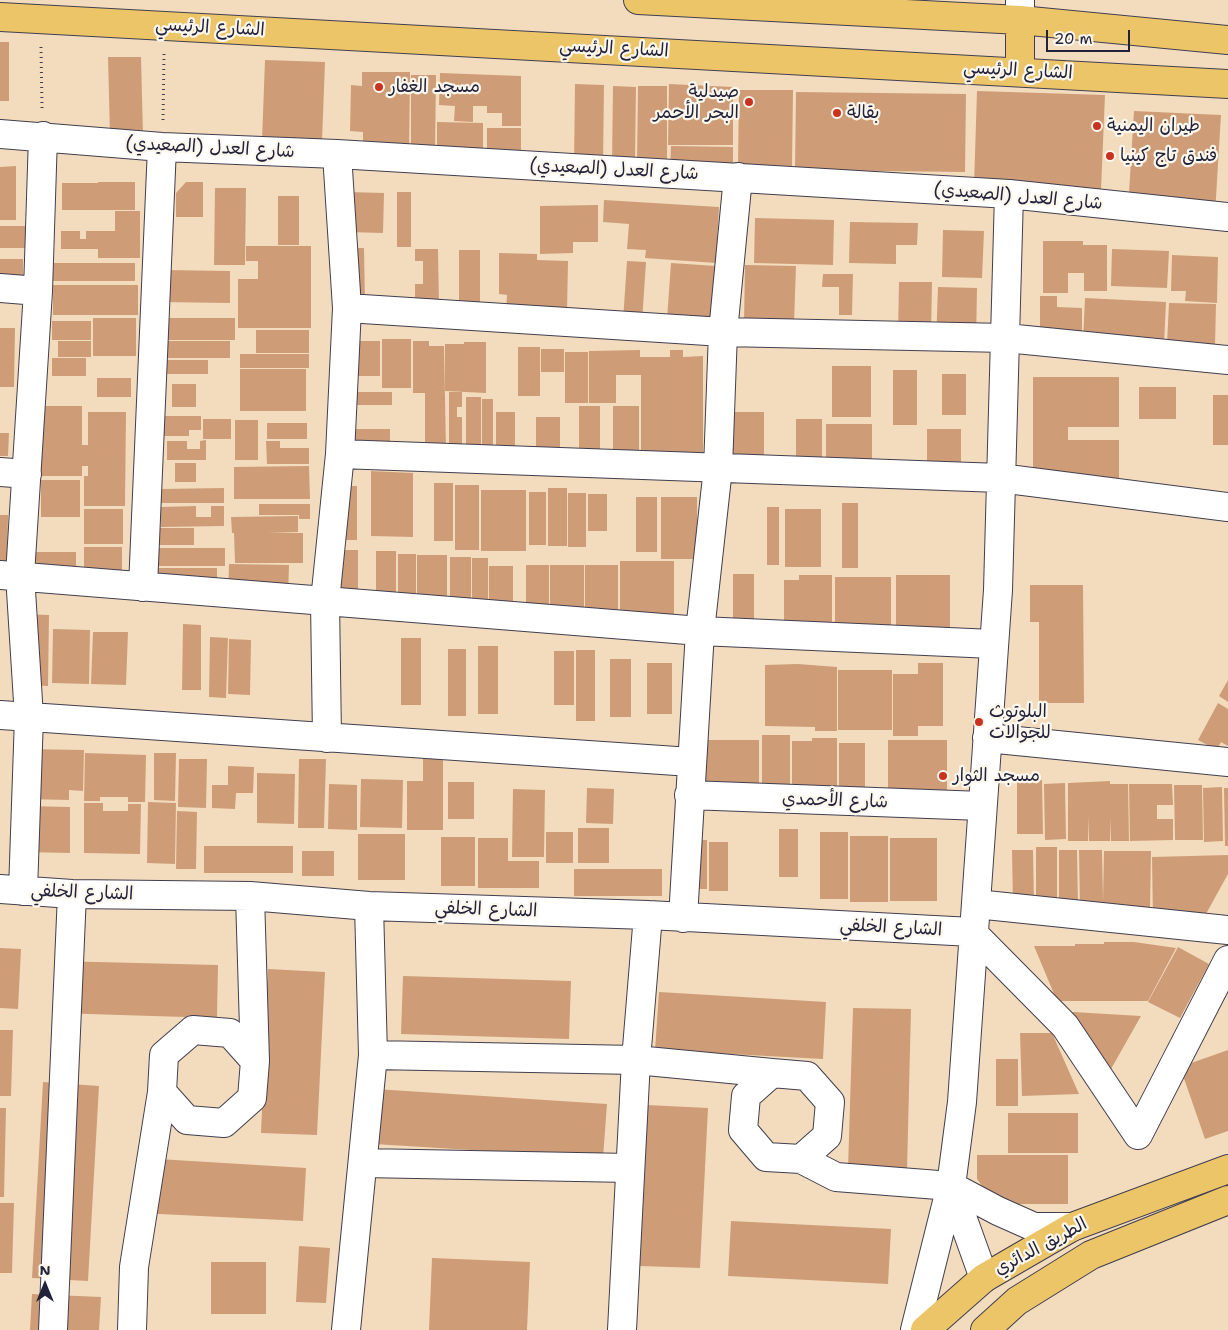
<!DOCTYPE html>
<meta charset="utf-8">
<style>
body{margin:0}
#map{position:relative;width:1228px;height:1330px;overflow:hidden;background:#f3dcbe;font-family:"Shantell Sans",sans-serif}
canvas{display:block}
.north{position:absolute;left:20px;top:1260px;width:50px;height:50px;-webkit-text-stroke:4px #fbf7ec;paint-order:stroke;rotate:0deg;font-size:14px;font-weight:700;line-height:20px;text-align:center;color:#22223b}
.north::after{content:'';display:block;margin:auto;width:18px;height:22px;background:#22223b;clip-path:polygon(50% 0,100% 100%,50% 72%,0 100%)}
.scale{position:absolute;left:1046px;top:30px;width:84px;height:22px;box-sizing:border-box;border:2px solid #22223b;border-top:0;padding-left:6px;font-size:15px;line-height:18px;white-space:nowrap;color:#22223b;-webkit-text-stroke:4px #fbf7ec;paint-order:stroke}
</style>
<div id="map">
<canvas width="1228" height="1330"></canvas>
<div class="north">N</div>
<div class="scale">20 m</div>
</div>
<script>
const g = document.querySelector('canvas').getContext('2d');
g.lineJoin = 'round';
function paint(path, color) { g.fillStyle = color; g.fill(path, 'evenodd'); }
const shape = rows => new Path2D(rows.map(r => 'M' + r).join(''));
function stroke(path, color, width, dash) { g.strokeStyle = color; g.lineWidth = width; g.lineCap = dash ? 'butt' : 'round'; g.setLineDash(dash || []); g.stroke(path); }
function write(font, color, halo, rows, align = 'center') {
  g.font = font + ' "Shantell Sans","Playpen Sans Arabic",sans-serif'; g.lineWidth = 4.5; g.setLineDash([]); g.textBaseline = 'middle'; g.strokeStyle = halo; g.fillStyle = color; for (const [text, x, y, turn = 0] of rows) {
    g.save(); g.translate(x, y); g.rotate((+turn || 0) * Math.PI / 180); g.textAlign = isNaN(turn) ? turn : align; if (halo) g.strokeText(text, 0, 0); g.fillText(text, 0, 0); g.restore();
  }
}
paint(shape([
 [0,42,9,42,9,101,0,101],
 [108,57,141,57,143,135,110,136],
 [265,60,325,62,322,142,262,141],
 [362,72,410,72,409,156,363,155,363,132,350,131,351,85,362,86],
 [440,73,521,76,521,126,502,126,502,113,487,113,487,106,473,106,473,122,454,121,455,106,439,105],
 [411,75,436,75,435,155,411,155],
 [575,84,604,85,603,165,574,165],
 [669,84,733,87,733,145,668,145],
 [613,86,636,87,635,163,612,163],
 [638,86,667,86,667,163,637,162],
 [739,90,793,90,792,166,738,165],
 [977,91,1105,95,1101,190,974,186],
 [796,92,966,94,965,172,795,170],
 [1134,111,1221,115,1215,214,1129,193],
 [437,122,483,123,483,158,437,157],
 [487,128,521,128,521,155,487,155],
 [671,146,733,147,733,173,670,173],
 [16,166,16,220,0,220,0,167],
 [98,182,135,182,135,210,62,210,62,183,98,183],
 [186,182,203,182,203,217,176,217,176,193],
 [215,188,246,188,245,265,214,265],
 [347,192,384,193,383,233,347,232],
 [397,192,411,192,411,247,397,247],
 [278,196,299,196,299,245,278,245],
 [604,200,719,207,716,263,645,258,646,250,627,249,629,224,603,222],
 [598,205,598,242,573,242,573,253,540,254,540,206],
 [115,211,140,211,140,258,98,258,98,249,61,249,61,231,80,231,80,239,86,239,86,231,115,231],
 [755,218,834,220,833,265,754,263],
 [850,222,918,223,917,245,896,245,896,264,849,263],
 [0,226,25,226,26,248,0,248],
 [943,230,984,231,982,278,942,277],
 [1043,241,1083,241,1083,245,1107,245,1107,291,1084,291,1084,273,1068,273,1068,293,1043,293],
 [246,246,311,246,311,328,238,328,238,279,258,279,258,261,246,261],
 [342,248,364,248,365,304,343,304],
 [415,249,438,249,439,308,415,308,415,284,423,284,423,261,415,261],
 [1112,249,1169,251,1167,288,1111,286],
 [459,250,480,250,480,310,459,311],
 [499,253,537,254,537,260,568,261,567,313,506,312,507,295,499,294],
 [1172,255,1218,257,1217,303,1185,301,1186,291,1171,291],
 [0,259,23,259,23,280,0,280],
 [627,261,646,262,642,322,623,321],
 [51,263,135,263,135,281,51,281],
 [671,263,716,266,712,321,667,319],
 [745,265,796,266,794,324,744,323],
 [163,270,230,271,230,303,162,302],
 [823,274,853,274,852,315,839,315,839,287,822,287],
 [899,282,932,282,931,337,898,336],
 [53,285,138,285,138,315,53,315],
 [938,287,977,288,976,344,936,344],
 [1040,296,1057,296,1057,307,1082,308,1082,340,1040,339],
 [1085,298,1166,302,1164,345,1083,342],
 [1169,303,1216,304,1215,346,1167,344],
 [93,318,136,318,136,356,93,356],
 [165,318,235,318,235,340,165,340],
 [52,321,91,321,91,340,52,340],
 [0,328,15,328,14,387,0,387],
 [256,330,309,330,309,353,256,353],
 [382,339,411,339,411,388,382,388],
 [58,341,91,341,91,357,58,357],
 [163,341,230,341,230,358,163,358],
 [350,341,380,341,380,376,350,376],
 [413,341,429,341,429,346,444,346,446,450,425,450,425,393,413,393],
 [464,342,486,342,486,393,445,391,445,344,464,344],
 [518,347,540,347,540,396,518,396],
 [541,349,564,349,564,372,541,372],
 [640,350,640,357,670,357,670,350,683,350,683,357,703,356,703,470,641,471,641,375,616,375,616,403,589,403,589,351],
 [565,352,588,352,588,403,565,403],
 [240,354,309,354,309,368,240,368],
 [52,358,86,358,86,376,52,376],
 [163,360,208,360,208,374,163,374],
 [832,366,871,366,871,417,832,417],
 [240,369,306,369,306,411,240,411],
 [893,370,917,370,917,425,893,425],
 [942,374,966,374,966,415,942,415],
 [1033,377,1119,377,1119,427,1068,427,1068,440,1119,440,1119,485,1033,485],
 [97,378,131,378,131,397,97,397],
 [172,384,196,384,196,407,172,407],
 [1139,387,1176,387,1176,419,1139,419],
 [341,392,392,392,392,405,341,405],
 [449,392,462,392,462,407,457,407,457,417,462,417,462,454,449,454],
 [1213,395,1228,395,1228,445,1213,445],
 [466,397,481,397,481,455,466,455],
 [482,399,493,399,493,450,482,450],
 [41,406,82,406,82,445,88,445,88,412,126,412,125,506,84,506,84,476,88,476,88,466,82,466,82,476,41,476],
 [579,406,600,406,600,467,579,467],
 [613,406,639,406,639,462,613,462],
 [496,412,515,412,515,448,496,448],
 [722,412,764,412,764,468,722,468],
 [158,416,201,416,201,430,189,430,189,436,158,436],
 [536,417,560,417,560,453,536,453],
 [203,419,231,419,231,439,203,439],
 [796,419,822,419,822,476,796,476],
 [235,420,258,420,258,460,235,460],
 [267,423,307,423,307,439,267,439],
 [826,424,872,424,872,478,826,478],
 [343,429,390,429,390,451,343,451],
 [927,429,961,429,961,476,927,476],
 [0,433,9,433,8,456,0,456],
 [206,440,206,460,167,460,167,441,187,441,187,449,200,449,200,441],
 [266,441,280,441,280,448,309,448,309,464,267,464],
 [175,463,196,463,196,482,175,482],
 [309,466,310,499,234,499,234,467],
 [371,471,413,473,413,537,371,536],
 [41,480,80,480,80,517,41,517],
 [434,483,453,483,453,541,434,541],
 [455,485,479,485,479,550,455,550],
 [342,486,357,486,357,540,342,540],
 [224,488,224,503,160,503,160,489],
 [548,488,567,488,567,546,548,546],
 [481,490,526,490,526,551,481,551],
 [529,492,546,492,546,545,529,545],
 [568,493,586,493,586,547,568,547],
 [588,494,607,494,607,531,588,531],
 [636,497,657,497,657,552,636,552],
 [661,497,697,497,697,559,661,559],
 [842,503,858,503,858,568,842,568],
 [259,504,310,504,310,519,299,519,299,515,259,515],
 [196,506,196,517,211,517,211,506,224,506,224,526,161,527,161,507],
 [767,507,779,507,779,565,767,565],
 [84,509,123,509,123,544,84,544],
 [785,509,821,509,821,567,785,567],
 [0,515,8,515,7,575,0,575],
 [298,516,298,532,268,533,303,533,303,563,235,563,234,533,232,533,231,517],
 [159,528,194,528,194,545,159,545],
 [84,547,122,547,122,590,84,590],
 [155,548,225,548,225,566,155,566],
 [337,550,358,550,358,611,337,611],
 [376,551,396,551,396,614,376,614],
 [30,552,76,552,76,586,30,586],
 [398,554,416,554,416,618,398,618],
 [417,555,447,555,447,618,417,618],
 [450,557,471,557,471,620,450,620],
 [472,558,488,558,488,620,472,620],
 [620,561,674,561,674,630,620,630],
 [229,564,289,565,288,598,228,597],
 [526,565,549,565,549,623,526,623],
 [550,565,584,565,584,623,550,623],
 [585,565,618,565,618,623,585,623],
 [489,566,513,566,513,620,489,620],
 [154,568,217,568,217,597,154,597],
 [733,574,754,574,754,629,733,629],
 [799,575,832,575,832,635,784,637,784,580,799,580],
 [896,575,950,575,950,637,896,637],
 [835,577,891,577,891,636,835,638],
 [1030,585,1083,585,1084,703,1039,703,1039,622,1030,622],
 [22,614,49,615,48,686,21,685],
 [183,624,201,625,201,690,182,690],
 [53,629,90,630,89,684,52,683],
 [93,632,128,632,126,685,91,684],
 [210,637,228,638,226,698,209,697],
 [401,638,421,638,421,705,401,705],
 [229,639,251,640,250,695,228,694],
 [478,646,498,646,498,714,478,714],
 [448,649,466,649,466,716,448,716],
 [576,650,595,650,595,721,576,721],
 [554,651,574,651,574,705,554,705],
 [610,659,631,659,631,717,610,717],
 [647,663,672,663,672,714,647,714],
 [918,663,943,663,943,726,918,726,918,736,893,736,893,674,918,674],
 [798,664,837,667,837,731,815,731,815,727,765,726,765,665],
 [838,670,892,670,892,730,838,730],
 [1228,680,1228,702,1219,696],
 [1218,703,1228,709,1228,746,1221,742,1217,750,1198,740],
 [762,735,790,735,790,790,762,790],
 [812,738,837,738,837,791,792,792,792,741,812,741],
 [695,740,759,740,759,788,695,788],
 [888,740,947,740,947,806,888,806],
 [839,743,865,743,865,797,839,797],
 [24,749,84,750,83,791,69,790,69,800,23,799],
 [85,753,146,755,145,802,128,802,128,797,100,797,100,801,84,801],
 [154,753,176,753,175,801,154,800],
 [423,756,443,756,443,830,407,830,407,781,423,781],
 [179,759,207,759,206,808,178,807],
 [299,759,326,759,324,828,298,828],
 [228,766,254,767,253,793,236,793,235,809,212,808,212,785,228,785],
 [257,773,295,774,294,824,257,823],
 [361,779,403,780,402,828,360,827],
 [1042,780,1043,834,1017,834,1017,781],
 [1110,781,1110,784,1128,784,1129,841,1111,841,1111,818,1110,841,1089,841,1089,816,1088,841,1068,841,1068,783],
 [448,782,474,782,474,819,448,819],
 [1065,783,1066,839,1045,840,1044,784],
 [329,784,357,785,357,830,328,829],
 [1129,784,1172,784,1173,805,1157,805,1157,819,1173,819,1173,840,1130,841],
 [1174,785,1202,785,1203,840,1175,840],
 [1222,787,1223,841,1204,842,1203,788],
 [587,788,614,789,613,824,586,823],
 [1224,788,1228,788,1228,846,1225,846],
 [513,789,545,790,544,857,512,857],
 [148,802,176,803,175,864,147,863],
 [84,803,103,803,103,811,128,811,128,804,141,804,140,854,84,853],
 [25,806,70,807,70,853,24,852],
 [177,811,197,812,196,869,176,869],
 [578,828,609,828,609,863,578,863],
 [779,829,798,829,798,877,779,877],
 [546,832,573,832,573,863,546,863],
 [820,832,848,832,848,899,820,899],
 [358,834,405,834,405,880,358,880],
 [850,836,888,836,888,902,850,902],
 [441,837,475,837,475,886,441,886],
 [478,838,508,838,508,861,539,861,539,888,478,888],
 [890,838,937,838,937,901,890,901],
 [683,840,707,840,707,889,683,889],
 [709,842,728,842,728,891,709,891],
 [204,846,293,846,293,873,204,873],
 [1036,847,1057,847,1057,907,1036,907],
 [1012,850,1033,850,1034,906,1013,906],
 [1059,850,1077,850,1078,908,1059,908],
 [1079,850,1102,850,1103,901,1104,851,1151,851,1150,909,1080,907],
 [302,851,334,851,334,876,302,876],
 [1228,855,1228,874,1201,923,1153,923,1152,857],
 [574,869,662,869,662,896,574,896],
 [1104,942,1134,942,1176,948,1148,1001,1057,1001,1034,946,1075,946,1075,944,1104,944],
 [1178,947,1209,964,1180,1018,1148,1002],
 [0,948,21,949,18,1009,0,1008],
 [57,961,218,965,217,1018,56,1013],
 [268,969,325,972,317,1135,261,1133],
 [403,976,571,981,569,1039,401,1034],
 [659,992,826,1002,823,1059,655,1050],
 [853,1008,911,1009,907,1171,848,1169],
 [1073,1012,1141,1016,1098,1092,1065,1024],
 [0,1030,13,1030,11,1096,0,1096],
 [1020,1033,1052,1033,1079,1094,1022,1096],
 [1228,1050,1228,1131,1205,1139,1180,1067],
 [996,1059,1018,1059,1018,1106,996,1106],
 [43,1082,99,1086,88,1281,32,1278],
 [360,1088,607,1104,603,1158,357,1143],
 [647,1105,708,1108,700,1268,639,1266],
 [0,1108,6,1108,4,1197,0,1197],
 [1008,1113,1078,1113,1078,1153,1008,1153],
 [977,1155,1068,1155,1068,1204,995,1204,977,1179],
 [142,1158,306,1168,303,1221,139,1213],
 [0,1203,14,1203,12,1273,0,1273],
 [731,1221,891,1229,888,1284,728,1276],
 [299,1246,330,1248,326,1303,296,1302],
 [432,1258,530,1262,527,1330,429,1330],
 [211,1262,266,1262,266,1314,211,1314],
 [32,1294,101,1297,99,1330,30,1330]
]), '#ce9d77');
const minor = shape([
 [1020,20,1020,0],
 [0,134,162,147,337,154,1009,194,1228,217],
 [0,288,38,291],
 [347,308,723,332,1006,338,1228,360],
 [340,454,1000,478,1228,507],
 [0,472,27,474],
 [0,575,700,631,993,644],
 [143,587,162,147],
 [0,715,691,762],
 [327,738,325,601,340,454,347,308,337,154],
 [987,738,1228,762],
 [689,795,982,806],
 [0,889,72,894,250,896,369,906,648,915,972,932,1065,1026,1138,1135,1228,960],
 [23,891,29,717,20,575,38,291,43,136],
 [250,896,255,1061],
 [976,904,1228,930],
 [683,918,700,631,718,468,723,332,738,177],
 [193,1030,230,1033,255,1061,252,1098,224,1123,187,1120,162,1092,164,1055,193,1030],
 [373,1055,636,1060,772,1073],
 [772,1073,807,1076,830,1102,827,1136,801,1159,766,1157,743,1130,746,1096,772,1073],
 [801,1159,836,1177,951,1186,998,1211,1034,1227,1072,1227],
 [363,1163,630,1168],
 [951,1186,984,1278],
 [53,1330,72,894],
 [132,1330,134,1267,162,1092],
 [346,1330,373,1055,369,906],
 [622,1330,636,1060,648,915],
 [915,1330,951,1186,962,1102,998,590,1009,194]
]);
const major = shape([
 [638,0,1020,20,1228,40],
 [0,17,1228,84],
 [1020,71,1020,20],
 [925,1330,984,1278,1072,1227,1228,1169],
 [985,1330,1017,1301,1091,1255,1228,1200]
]);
stroke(minor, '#413e4f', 30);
stroke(major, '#413e4f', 30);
stroke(shape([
 [41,47,42,108],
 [163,120,164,54]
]), '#413e4f', 3, [1, 4]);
stroke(minor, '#fff', 28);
stroke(major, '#edc569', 28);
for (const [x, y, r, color] of [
 [379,87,5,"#c8321e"],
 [749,102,5,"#c8321e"],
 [837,113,5,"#c8321e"],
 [1097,126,5,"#c8321e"],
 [1110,156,5,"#c8321e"],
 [979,722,5,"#c8321e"],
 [943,776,5,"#c8321e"]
]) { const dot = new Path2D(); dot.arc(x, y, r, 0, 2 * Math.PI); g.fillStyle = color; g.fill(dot); stroke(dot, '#fbf7ec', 2); }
write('18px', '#22223b', '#fbf7ec', [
 ["الشارع الرئيسي",210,28,3],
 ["الشارع الرئيسي",614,49,3],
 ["الشارع الرئيسي",1018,71,3],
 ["شارع العدل (الصعيدي)",210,148,3],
 ["شارع العدل (الصعيدي)",614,170,3],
 ["شارع العدل (الصعيدي)",1018,197,5],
 ["شارع الأحمدي",835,801,2],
 ["الشارع الخلفي",82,893,2],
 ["الشارع الخلفي",486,910,2],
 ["الشارع الخلفي",891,928,3],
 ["الطريق الدائري",1041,1247,-28]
]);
write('18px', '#22223b', '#fbf7ec', [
 ["مسجد الغفار",389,87],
 ["صيدلية",739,92,"right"],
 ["البحر الأحمر",739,113,"right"],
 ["بقالة",847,113],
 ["طيران اليمنية",1107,126],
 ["فندق تاج كينيا",1120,156],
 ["البلوتوث",989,712],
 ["للجوالات",989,733],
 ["مسجد الثوار",953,776]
], 'left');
</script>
